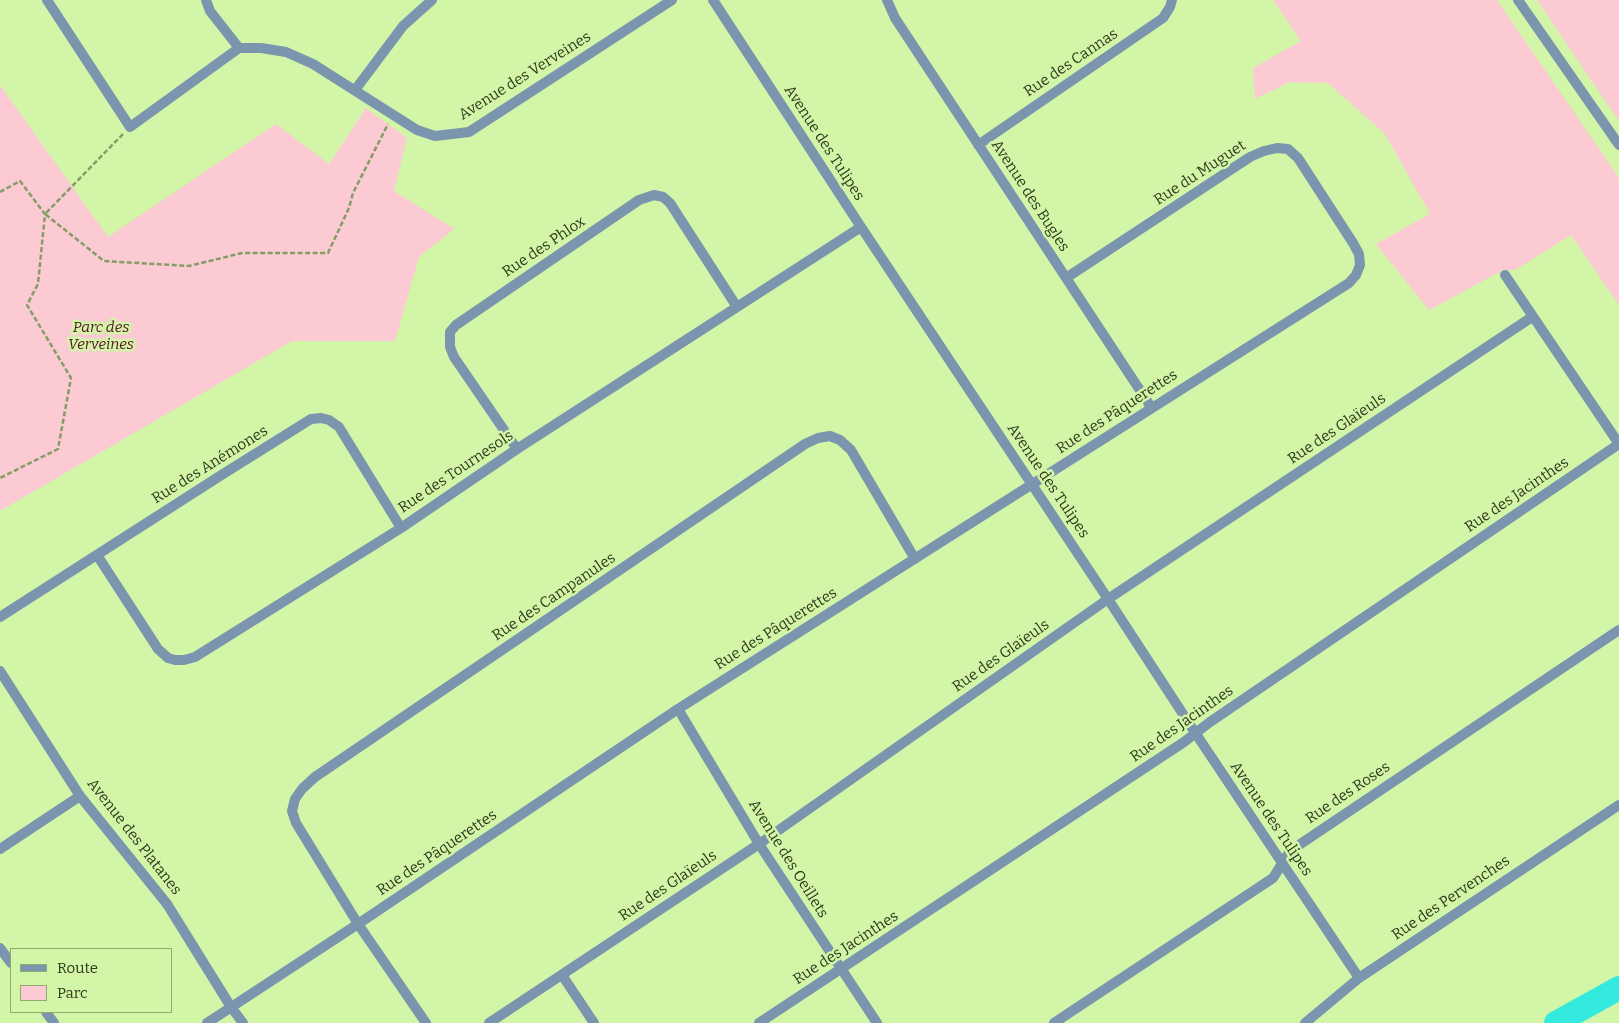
<!DOCTYPE html>
<meta charset="utf-8">
<style>
body{margin:0}
#map{position:relative;width:1619px;height:1023px;overflow:hidden;background:#d3f5a8;font-family:Bitter,serif}
canvas{display:block}
.legend{position:absolute;left:10px;top:948px;width:162px;height:65px;box-sizing:border-box;background:#d3f5a8;border:1px solid #91aa70;margin:0;padding:6px 9px;list-style:none;font-size:15px;color:#2d3a1b}
.legend li{display:flex;align-items:center;gap:10px;height:25px}
.legend b{width:25px;border:1px solid #91aa70}
</style>
<div id="map">
<canvas width="1619" height="1023"></canvas>
<ul class="legend">
<li><b style="height:6px;background:#7b95ae"></b>Route</li>
<li><b style="height:14px;background:#fbcad2"></b>Parc</li>
</ul>
</div>
<script>
const g = document.querySelector('canvas').getContext('2d');
g.lineJoin = 'round';
function paint(path, color) { g.fillStyle = color; g.fill(path, 'evenodd'); }
const shape = rows => new Path2D(rows.map(r => 'M' + r).join(''));
function stroke(path, color, width, dash) { g.strokeStyle = color; g.lineWidth = width; g.lineCap = dash ? 'butt' : 'round'; g.setLineDash(dash || []); g.stroke(path); }
function write(font, color, halo, rows, align = 'center') {
  g.font = font + ' Bitter,serif'; g.lineWidth = 5; g.setLineDash([]); g.textBaseline = 'middle'; g.strokeStyle = halo; g.fillStyle = color; for (const [text, x, y, turn = 0] of rows) {
    g.save(); g.translate(x, y); g.rotate((+turn || 0) * Math.PI / 180); g.textAlign = isNaN(turn) ? turn : align; if (halo) g.strokeText(text, 0, 0); g.fillText(text, 0, 0); g.restore();
  }
}
paint(shape([
 [1273,0,1497,0,1619,178,1619,305,1571,235,1515,270,1503,270,1429,310,1376,244,1430,214,1385,134,1328,83,1290,82,1255,99,1253,68,1301,41],
 [1537,0,1619,0,1619,121],
 [0,85,108,237,276,124,329,164,366,108,407,138,394,191,454,229,419,257,395,341,292,341,0,511]
]), '#fbcad2');
stroke(shape([
 [1556,1023,1619,988]
]), '#34eade', 24);
stroke(shape([
 [123,134,45,214,104,261,189,266,242,253,328,253,349,208,353,193,388,124],
 [0,192,20,181,45,214,38,284,27,305,71,378,58,449,0,478]
]), '#849c65', 2.5, [5, 2.5]);
stroke(shape([
 [47,0,130,127,239,48,261,48,286,52,313,64,417,130,435,136,469,132,672,0],
 [206,0,210,11,239,48],
 [713,0,861,227,1108,599,1196,734,1359,978],
 [887,0,895,18,1151,407],
 [1518,0,1619,145],
 [355,90,403,26,432,0],
 [978,145,1163,18,1170,7,1172,0],
 [517,449,454,357,450,347,450,332,456,325,639,200,654,195,663,197,670,203,737,307],
 [97,555,158,649,168,658,175,660,184,660,195,657,401,528,517,449,861,227],
 [0,617,223,474,311,419,321,418,329,420,339,427,401,528],
 [0,671,80,796,167,904,231,1007,243,1023],
 [678,709,759,844,877,1023],
 [0,849,80,796],
 [0,948,11,963],
 [562,975,594,1023],
 [46,1012,54,1023],
 [207,1023,358,924,678,709,1349,283,1356,275,1360,265,1359,254,1353,243,1298,158,1288,149,1277,148,1264,151,1250,157,1066,278],
 [426,1023,358,924,296,823,292,811,295,799,302,789,315,777,805,444,818,438,830,436,840,440,851,450,915,559],
 [489,1023,759,844,1108,599,1532,317],
 [759,1023,1184,742,1210,722,1619,444,1505,275],
 [1054,1023,1273,878,1290,851,1619,630],
 [1305,1023,1359,978,1619,805]
]), '#7b95ae', 10);
write('15px', '#2d3a1b', '#d3f5a8', [
 ["Rue des Cannas",1071,63,-34],
 ["Avenue des Verveines",525,76,-32],
 ["Avenue des Tulipes",824,143,57],
 ["Rue du Muguet",1200,173,-33],
 ["Avenue des Bugles",1030,196,57],
 ["Rue des Phlox",544,247,-34],
 ["Rue des Pâquerettes",1117,412,-33],
 ["Rue des Glaïeuls",1337,429,-34],
 ["Rue des Anémones",210,465,-32],
 ["Rue des Tournesols",456,472,-34],
 ["Avenue des Tulipes",1048,481,56],
 ["Rue des Jacinthes",1517,495,-34],
 ["Rue des Campanules",554,597,-34],
 ["Rue des Pâquerettes",776,629,-32],
 ["Rue des Glaïeuls",1001,656,-35],
 ["Rue des Jacinthes",1182,724,-35],
 ["Rue des Roses",1348,793,-34],
 ["Avenue des Tulipes",1271,819,56],
 ["Avenue des Platanes",134,837,52],
 ["Rue des Pâquerettes",437,853,-34],
 ["Avenue des Oeillets",788,859,58],
 ["Rue des Glaïeuls",668,886,-34],
 ["Rue des Pervenches",1451,898,-34],
 ["Rue des Jacinthes",846,948,-33]
]);
write('italic 15px', '#581327', '#d3f5a8', [
 ["Parc des",101,328],
 ["Verveines",101,345]
]);
</script>
